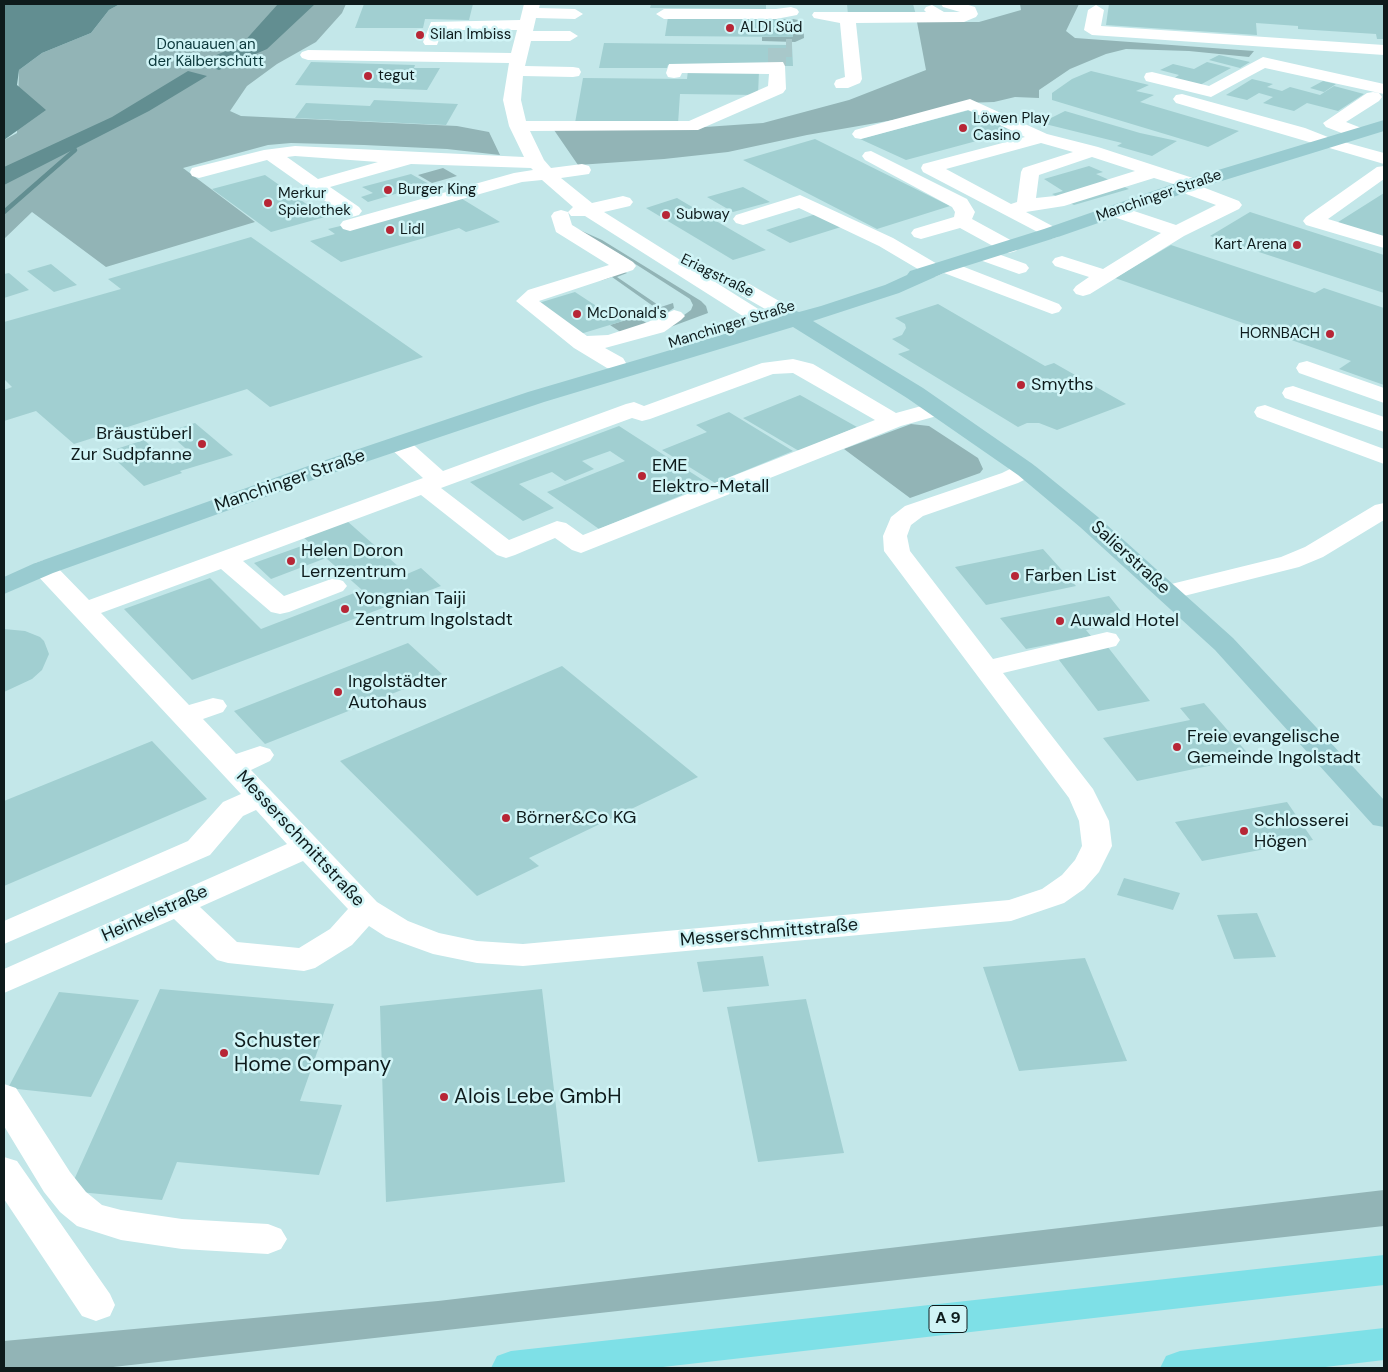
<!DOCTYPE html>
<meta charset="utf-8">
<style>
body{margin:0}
#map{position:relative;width:1388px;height:1372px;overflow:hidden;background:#c3e7e9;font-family:"DM Sans",sans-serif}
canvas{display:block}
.frame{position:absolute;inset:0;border:5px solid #0e1b1c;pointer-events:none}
</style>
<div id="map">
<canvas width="1388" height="1372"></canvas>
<div class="frame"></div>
</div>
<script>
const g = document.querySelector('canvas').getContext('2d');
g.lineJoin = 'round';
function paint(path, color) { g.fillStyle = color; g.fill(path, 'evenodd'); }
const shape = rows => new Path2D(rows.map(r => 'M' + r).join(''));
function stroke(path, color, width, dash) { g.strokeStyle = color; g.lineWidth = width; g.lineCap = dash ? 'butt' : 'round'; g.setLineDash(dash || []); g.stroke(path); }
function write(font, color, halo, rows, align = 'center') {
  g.font = font + ' "DM Sans",sans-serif'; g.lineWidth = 5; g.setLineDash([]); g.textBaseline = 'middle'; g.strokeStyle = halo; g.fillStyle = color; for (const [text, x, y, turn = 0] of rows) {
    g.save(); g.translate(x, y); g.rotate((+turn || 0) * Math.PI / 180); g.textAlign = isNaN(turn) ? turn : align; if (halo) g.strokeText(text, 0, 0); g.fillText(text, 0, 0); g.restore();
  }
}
paint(shape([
 [120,4,346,4,342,13,316,42,277,64,247,86,230,111,241,116,457,126,489,132,500,155,447,149,364,145,291,143,268,145,183,168,255,222,106,267,32,212,4,239,4,140,17,133,19,70,42,53,91,33,109,10],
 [1020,4,1079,4,1066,31,1075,38,1254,51,1249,57,1189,51,1126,49,1106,54,1070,69,1039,90,1039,98,1015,97,994,102,964,103,899,119,807,135,728,152,664,159,578,165,554,130,676,129,763,123,849,100,926,70,917,22,979,22,1021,10],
 [793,19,803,21,804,38,795,42,762,41,762,37,793,37],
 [443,168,457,176,432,183,418,175],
 [573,227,602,240,701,301,706,306,708,313,665,329,691,310,693,305,690,299,626,258],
 [623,271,627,273,617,277,661,307,673,303,674,308,668,312,654,314,660,311,612,277,600,281],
 [636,317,652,326,625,335,610,325],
 [911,424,929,426,978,458,983,469,980,473,910,498,844,449],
 [1384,1190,1384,1226,104,1368,4,1368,4,1341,438,1301]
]), '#92b4b6');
paint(shape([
 [4,4,120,4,109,10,91,33,42,53,19,70,17,85,46,110,4,140],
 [278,4,315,4,267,49,219,70,198,63,242,44],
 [188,71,207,76,149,111,4,185,4,167,112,117]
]), '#628e91');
stroke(shape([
 [4,212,75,150]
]), '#628e91', 4.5);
paint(shape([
 [364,4,473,4,469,20,425,19,423,28,355,28],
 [651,4,766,4,766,9,650,8],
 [847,4,913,4,916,15,848,15],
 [1109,4,1384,5,1384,39,1377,39,1376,34,1298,29,1298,26,1256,23,1257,35,1106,25],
 [668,17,793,19,793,37,665,36],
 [604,43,792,45,793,66,668,65,667,68,599,68],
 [1219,55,1250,62,1240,68,1209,60],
 [311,62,415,65,414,68,440,68,427,90,295,85],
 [1207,62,1231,68,1200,85,1173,79,1179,75,1160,70,1173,64,1194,69],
 [688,70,759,71,758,95,680,94,678,124,575,123,583,78,687,79],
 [1091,71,1149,85,1136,91,1154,95,1140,102,1239,131,1208,147,1052,100,1052,93,1072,79],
 [1252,79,1273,84,1267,87,1282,91,1290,87,1320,95,1334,86,1364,94,1338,111,1307,103,1294,111,1263,103,1273,97,1259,93,1247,100,1226,95],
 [1323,81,1336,84,1324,92,1310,88],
 [374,100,458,104,446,125,295,118,306,103,370,106],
 [977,108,1021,129,906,160,860,139],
 [1065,111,1140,133,1177,141,1152,156,1117,146,1122,143,1041,123],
 [815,139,950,206,877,229,743,160],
 [1089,166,1103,172,1096,174,1129,189,1074,205,1052,194,1063,191,1044,179],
 [411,174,429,184,368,202,361,197,373,193,362,187],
 [265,175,325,217,271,232,212,189],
 [743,187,770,202,733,212,707,197],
 [1384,193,1384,239,1335,224],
 [459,197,500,222,466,232,459,228,341,262,310,241,335,234,328,229],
 [677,198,704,214,766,250,733,260,646,208],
 [1250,212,1384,255,1384,293,1210,236],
 [816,214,841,227,790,243,766,230],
 [251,237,423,357,270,407,247,389,74,444,36,411,4,421,4,390,12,387,4,379,4,322,121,289,108,279],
 [1171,245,1315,293,1324,288,1384,308,1384,385,1339,369,1351,361,1115,278],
 [51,264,77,285,54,292,27,271],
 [9,273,29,290,4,298,4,274],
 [575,292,610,315,625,310,636,317,577,335,532,305],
 [938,304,1045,366,1054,363,1126,404,1057,430,1039,423,1027,423,1018,427,898,354,910,350,892,339,902,335,906,328,905,324,895,318],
 [800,395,857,427,799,451,743,418],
 [729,412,793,451,715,483,662,450,707,432,696,425],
 [195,423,233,455,180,471,182,473,144,486,107,452,144,440,172,464,194,456,167,432],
 [619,426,709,484,599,529,547,492,625,461,610,451,582,461,594,469,565,481,552,472,519,484,554,508,523,521,470,482],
 [347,521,407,574,421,568,441,586,192,680,124,609,210,578,261,629,362,590,326,558,271,579,254,563,310,543,303,537],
 [1043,549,1076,586,986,605,955,567],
 [1109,596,1121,611,1110,613,1119,623,1086,630,1091,636,1026,649,1000,618],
 [4,629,25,631,40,637,44,641,49,654,42,670,32,679,4,692],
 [408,643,442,674,265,744,234,711],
 [1107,646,1150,701,1098,711,1056,656],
 [562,666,698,777,529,858,539,866,477,896,340,761],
 [1204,703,1251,757,1137,781,1103,738,1190,720,1180,708],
 [152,741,207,799,4,886,4,801],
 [1287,802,1313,840,1202,861,1175,822],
 [1124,878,1180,893,1173,910,1117,895],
 [1257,913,1276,957,1234,959,1217,915],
 [763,956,769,986,703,992,697,962],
 [1085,958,1127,1061,1019,1071,983,967],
 [160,989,334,1004,300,1101,342,1105,319,1175,177,1162,162,1200,69,1191],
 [542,989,565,1182,386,1202,380,1006],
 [59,992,139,1000,91,1097,8,1088],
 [806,999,844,1153,758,1162,727,1007]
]), '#a1cfd1');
stroke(shape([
 [777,66,777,48,792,48]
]), '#a8c8ca', 18, [18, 9]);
paint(shape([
 [524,4,540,4,539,8,575,9,583,14,575,19,536,18,533,31,570,31,578,36,570,41,531,41,525,66,573,67,579,68,581,72,579,76,573,77,523,76,521,100,526,121,689,121,768,86,769,74,682,73,680,77,674,78,668,77,666,73,669,64,783,62,785,66,786,89,783,93,698,130,530,131,544,160,551,168,582,164,589,166,591,170,589,174,561,178,592,203,623,196,630,198,633,202,630,206,604,212,763,312,767,316,763,320,756,322,749,320,585,216,571,216,568,212,573,207,542,180,522,182,350,231,343,229,340,225,343,221,514,173,533,170,531,168,411,164,330,187,359,207,362,211,359,215,352,217,345,215,267,160,199,178,192,176,190,172,192,168,264,150,295,146,524,157,509,126,503,100,509,63,308,60,302,58,300,55,302,52,308,50,511,53,517,30,443,30,437,45,425,45,423,42,431,22,520,20,524,4],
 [295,156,378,162,318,179,287,157,295,156],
 [941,4,965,4,975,7,978,14,976,17,964,22,856,23,862,79,860,83,848,88,836,88,834,84,836,80,845,77,840,23,814,18,812,15,814,12,926,12,924,10,926,7,932,5,944,12,960,12,943,7,941,4],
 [1096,5,1104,10,1101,26,1384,45,1384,55,1092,35,1084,30,1088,10,1096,5],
 [791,7,797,9,799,12,797,15,776,19,664,19,656,14,664,9,776,9,791,7],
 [1263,57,1384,84,1384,94,1265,68,1211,97,1146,81,1144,77,1146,73,1152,72,1209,86,1263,57],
 [1373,92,1379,93,1382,97,1379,101,1346,122,1364,129,1367,133,1364,137,1352,137,1326,127,1323,123,1367,93,1373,92],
 [1182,94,1305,128,1333,139,1384,153,1384,164,1176,103,1173,99,1176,95,1182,94],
 [970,99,1047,134,1098,147,1199,180,1201,184,1200,186,1239,201,1242,205,1239,209,1184,236,1090,294,1083,296,1076,294,1073,290,1076,286,1089,277,1055,266,1052,262,1055,258,1062,256,1103,269,1161,233,1108,215,1105,211,1108,207,1122,207,1176,225,1216,205,1178,191,1177,185,1154,178,1064,206,1026,212,1058,229,1061,233,1058,237,1051,239,923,172,921,168,923,164,1025,137,968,110,861,139,855,138,852,134,855,130,970,99],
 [1041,143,1073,152,1023,168,1021,172,1017,202,1011,204,946,169,1041,143],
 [1092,157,1135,171,1055,196,1036,198,1039,175,1092,157],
 [871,151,967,199,975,212,972,219,1016,243,1019,247,1016,251,1009,253,1002,251,960,228,921,239,914,237,911,233,914,229,954,217,955,212,952,207,865,160,862,156,865,152,871,151],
 [1384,166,1384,179,1328,219,1384,236,1384,248,1306,225,1303,221,1306,217,1377,167,1384,166],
 [800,195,893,238,939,265,947,261,954,263,1059,304,1062,308,1059,312,1052,314,944,273,935,277,928,275,879,246,799,208,743,225,736,223,733,219,736,215,800,195],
 [561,210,568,212,572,225,633,262,636,266,633,270,539,301,587,336,608,335,648,322,674,310,681,312,685,316,681,320,664,332,605,348,623,358,626,363,623,368,615,370,607,368,574,348,516,301,528,290,609,265,556,232,551,216,554,212,561,210],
 [984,249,1026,264,1029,268,1026,272,1019,274,977,259,974,255,977,251,984,249],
 [739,280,746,282,786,305,789,309,786,313,779,315,772,313,732,290,729,286,732,282,739,280],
 [793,359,813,364,896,413,936,402,944,404,947,409,944,414,901,426,581,553,572,550,555,538,515,555,506,558,497,555,421,495,243,561,284,596,334,578,343,581,347,586,343,591,289,612,280,614,271,612,221,569,101,613,189,705,213,698,223,700,227,706,223,712,203,719,236,754,260,746,270,749,274,755,270,761,251,770,377,902,408,921,439,933,477,941,523,944,1009,900,1042,889,1062,875,1075,860,1082,846,1079,821,1069,798,884,551,883,536,891,517,905,506,1002,473,1018,465,1026,463,1034,465,1038,470,1034,475,1018,483,923,516,911,525,907,536,910,551,993,659,1107,632,1116,634,1120,640,1116,646,1003,673,1093,789,1109,821,1112,846,1099,872,1084,889,1064,903,1011,921,523,966,477,963,433,954,386,937,369,926,352,945,315,968,304,971,228,963,217,960,174,919,4,993,4,969,287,844,256,810,243,816,210,855,4,944,4,921,188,841,223,802,241,794,35,573,31,568,35,563,44,560,53,563,89,600,423,478,391,449,387,444,391,439,399,437,407,439,443,471,626,404,634,402,644,406,762,363,793,359],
 [793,373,875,420,583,535,566,523,557,521,509,540,441,488,632,418,642,421,650,419,773,374,793,373],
 [303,861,348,909,330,929,299,948,237,942,200,907,303,861],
 [1307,361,1384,388,1384,403,1299,373,1296,368,1299,363,1307,361],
 [1293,386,1384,417,1384,432,1285,398,1282,393,1285,388,1293,386],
 [1265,405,1384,449,1384,464,1257,417,1254,412,1257,407,1265,405],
 [1384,503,1384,520,1323,557,1299,567,1168,600,1159,597,1155,592,1159,587,1281,557,1305,547,1375,505,1384,503],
 [4,1084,16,1088,70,1172,86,1192,102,1205,121,1210,182,1219,268,1224,281,1229,287,1239,281,1249,268,1254,182,1249,121,1240,77,1226,60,1212,44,1192,4,1126,4,1084],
 [4,1157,17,1161,110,1294,115,1305,110,1316,96,1321,82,1316,4,1199,4,1157]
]), '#fff');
paint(shape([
 [1384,120,1384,131,1199,188,1058,237,944,273,899,293,813,321,923,388,1034,465,1098,517,1233,638,1384,800,1384,827,1373,825,1215,650,1080,527,1018,475,907,398,793,327,544,402,327,475,53,573,4,594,4,577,35,563,311,465,528,392,779,318,776,314,780,310,787,308,799,312,821,306,885,285,907,275,910,271,1044,229,1185,180,1384,120]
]), '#99cbd0');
paint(shape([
 [1384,1255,1384,1285,654,1368,491,1368,497,1356,511,1351,1384,1255],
 [1384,1328,1384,1360,1317,1368,1160,1368,1166,1356,1180,1351,1384,1328]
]), '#7ee0e7');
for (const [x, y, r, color] of [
 [730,28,5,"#b72636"],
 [420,35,5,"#b72636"],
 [368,76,5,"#b72636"],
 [963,128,5,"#b72636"],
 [388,190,5,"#b72636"],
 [268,203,5,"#b72636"],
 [666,215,5,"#b72636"],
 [390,230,5,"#b72636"],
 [1297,245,5,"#b72636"],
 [577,314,5,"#b72636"],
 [1330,334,5,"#b72636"],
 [1021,385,5,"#b72636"],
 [202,444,5,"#b72636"],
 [642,476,5,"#b72636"],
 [291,561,5,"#b72636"],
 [1015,576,5,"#b72636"],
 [345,609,5,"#b72636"],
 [1060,621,5,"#b72636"],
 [338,692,5,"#b72636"],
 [1177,747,5,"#b72636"],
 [506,818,5,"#b72636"],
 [1244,831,5,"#b72636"],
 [224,1053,5,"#b72636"],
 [444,1097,5,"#b72636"]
]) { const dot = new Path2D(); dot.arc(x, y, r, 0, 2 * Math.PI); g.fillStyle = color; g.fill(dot); stroke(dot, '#d0f4f6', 2); }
write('15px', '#0e1b1c', '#d0f4f6', [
 ["ALDI Süd",740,28],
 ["Silan Imbiss",430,35],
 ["tegut",378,76],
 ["Löwen Play",973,119],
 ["Casino",973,136],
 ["Burger King",398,190],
 ["Merkur",278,194],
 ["Spielothek",278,211],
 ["Subway",676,215],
 ["Lidl",400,230],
 ["Kart Arena",1287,245,"right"],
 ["McDonald's",587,314],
 ["HORNBACH",1320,334,"right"]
], 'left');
write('15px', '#0a373a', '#d0f4f6', [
 ["Donauauen an",206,45],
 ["der Kälberschütt",206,62]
]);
write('15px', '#0e1b1c', '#d0f4f6', [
 ["Manchinger Straße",1159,196,-19],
 ["Eriagstraße",717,276,26],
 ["Manchinger Straße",732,325,-17]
]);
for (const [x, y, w] of [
 [948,1319,38]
]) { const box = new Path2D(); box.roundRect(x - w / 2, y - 13.5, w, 27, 4); g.fillStyle = '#d0f4f6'; g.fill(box); stroke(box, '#0e1b1c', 1); }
write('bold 16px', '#0e1b1c', null, [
 ["A 9",948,1319]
]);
write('18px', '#0e1b1c', '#d0f4f6', [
 ["Smyths",1031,385],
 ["Bräustüberl",192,434,"right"],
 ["Zur Sudpfanne",192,455,"right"],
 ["EME",652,466],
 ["Elektro-Metall",652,487],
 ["Helen Doron",301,551],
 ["Lernzentrum",301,572],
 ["Farben List",1025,576],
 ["Yongnian Taiji",355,599],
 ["Zentrum Ingolstadt",355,620],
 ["Auwald Hotel",1070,621],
 ["Ingolstädter",348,682],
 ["Autohaus",348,703],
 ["Freie evangelische",1187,737],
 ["Gemeinde Ingolstadt",1187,758],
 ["Börner&Co KG",516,818],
 ["Schlosserei",1254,821],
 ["Högen",1254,842]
], 'left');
write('18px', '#0e1b1c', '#d0f4f6', [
 ["Manchinger Straße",290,481,-19],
 ["Salierstraße",1130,558,42],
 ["Messerschmittstraße",300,839,47],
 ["Heinkelstraße",155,914,-24],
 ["Messerschmittstraße",769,933,-5]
]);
write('21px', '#0e1b1c', '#d0f4f6', [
 ["Schuster",234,1041],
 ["Home Company",234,1065],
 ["Alois Lebe GmbH",454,1097]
], 'left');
</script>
